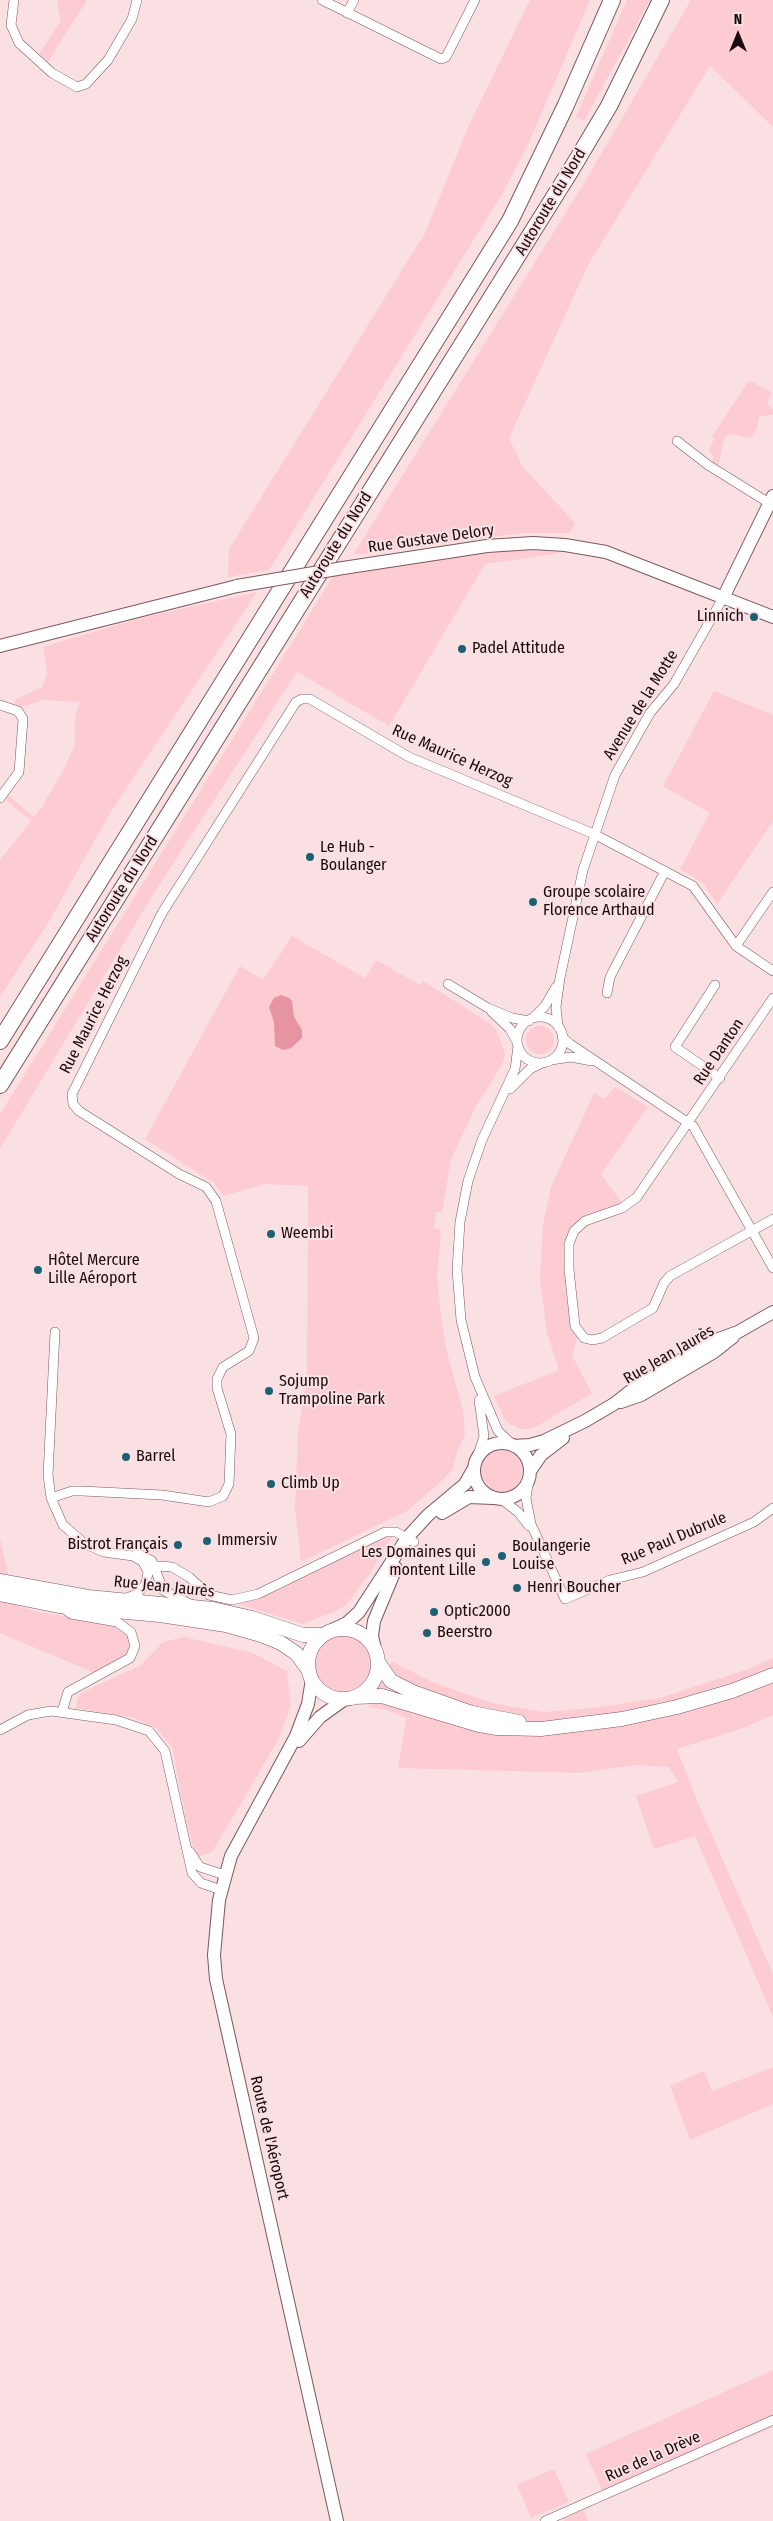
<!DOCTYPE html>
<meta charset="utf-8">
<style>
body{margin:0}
#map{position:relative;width:773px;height:2521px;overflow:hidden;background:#fae0e3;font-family:"Fira Sans Condensed",sans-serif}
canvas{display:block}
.north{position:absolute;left:713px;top:10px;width:50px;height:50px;-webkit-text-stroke:4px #fae0e3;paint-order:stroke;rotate:0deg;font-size:14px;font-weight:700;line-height:20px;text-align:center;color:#190b0d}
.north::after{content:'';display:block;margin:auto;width:18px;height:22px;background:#190b0d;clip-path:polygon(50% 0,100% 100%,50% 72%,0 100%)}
</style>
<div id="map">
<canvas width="773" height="2521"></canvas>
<div class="north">N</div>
</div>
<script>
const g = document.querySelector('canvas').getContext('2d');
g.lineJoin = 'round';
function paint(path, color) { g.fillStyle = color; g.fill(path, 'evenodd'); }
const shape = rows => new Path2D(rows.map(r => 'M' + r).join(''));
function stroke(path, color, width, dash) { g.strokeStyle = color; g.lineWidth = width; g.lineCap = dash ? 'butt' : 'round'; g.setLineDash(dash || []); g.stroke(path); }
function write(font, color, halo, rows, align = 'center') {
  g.font = font + ' "Fira Sans Condensed",sans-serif'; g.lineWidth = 4; g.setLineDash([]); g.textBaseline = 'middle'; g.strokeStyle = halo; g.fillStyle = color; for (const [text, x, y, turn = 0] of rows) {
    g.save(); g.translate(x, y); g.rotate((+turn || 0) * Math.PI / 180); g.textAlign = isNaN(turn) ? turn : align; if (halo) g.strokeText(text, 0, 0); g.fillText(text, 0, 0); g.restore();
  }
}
paint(shape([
 [59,0,87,0,48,62,39,54,61,20,57,4],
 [530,0,590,0,531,138,504,191,269,570,228,577,229,549,425,233,468,127],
 [627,0,650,0,584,121,576,117],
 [691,0,773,0,773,127,710,66,588,265,509,438,522,466,575,523,570,533,523,533,353,555,583,185],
 [749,380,772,393,767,403,773,410,773,415,760,416,755,434,748,438,729,434,725,436,718,466,711,462,714,457,709,451,714,439,712,437],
 [530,548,562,553,485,564,389,726,297,672,154,893,0,1149,0,1114,334,575,480,552],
 [257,592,109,815,51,918,0,997,0,860,31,821,6,800,9,796,34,817,41,808,64,769,75,744,75,716,80,702,44,700,21,707,14,704,16,699,42,687,47,674,43,647,137,619],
 [714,691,773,715,773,821,717,904,703,883,680,869,710,813,663,786],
 [292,936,365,978,376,960,420,985,423,981,488,1022,496,1029,505,1054,502,1065,476,1106,451,1159,442,1212,436,1212,434,1228,441,1230,437,1276,439,1301,446,1348,463,1411,465,1436,458,1448,453,1468,445,1478,407,1511,301,1562,295,1509,298,1430,307,1378,308,1186,264,1184,224,1196,214,1183,145,1139,240,966,263,980],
 '526 1040a14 14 0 1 1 28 0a14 14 0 1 1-28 0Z',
 [615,1087,648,1107,601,1174,623,1204,605,1210,567,1241,566,1289,571,1323,577,1337,572,1356,592,1393,532,1429,520,1429,510,1424,504,1418,494,1396,559,1370,547,1333,540,1279,543,1224,551,1187,594,1093,604,1099],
 '480 1471a21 21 0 1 1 42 0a21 21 0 1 1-42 0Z',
 [388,1534,393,1535,371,1572,346,1605,336,1611,303,1624,231,1602,254,1600,280,1589],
 [0,1539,9,1577,0,1575],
 [0,1600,38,1612,113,1624,122,1629,130,1638,131,1647,125,1656,95,1673,0,1633],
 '315 1663a28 28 0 1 1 56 0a28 28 0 1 1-56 0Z',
 [184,1637,253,1653,287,1671,291,1705,279,1738,242,1802,212,1852,198,1857,193,1847,185,1815,172,1747,156,1728,134,1718,76,1708,77,1699,81,1693,141,1665,163,1642],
 [773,1658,773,1715,743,1728,677,1749,697,1801,773,1974,773,2017,695,1836,654,1849,636,1796,678,1782,669,1767,636,1765,578,1773,398,1768,406,1718,387,1710,368,1707,392,1661,432,1682,492,1703,543,1712,593,1708,660,1698,748,1669],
 [773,2067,773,2104,690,2140,670,2086,704,2071,712,2091],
 [773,2370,773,2427,606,2500,586,2454],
 [554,2469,569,2502,531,2518,517,2485],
 [584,2510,588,2521,564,2521,563,2519]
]), '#fdcbd2');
paint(shape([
 [281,995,289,998,292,1001,294,1017,302,1030,302,1038,291,1048,283,1050,275,1046,274,1022,269,1007,274,998]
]), '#e693a2');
const street = shape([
 [14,0,11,25,19,43,52,73,77,87,86,84,108,60,132,19,137,0],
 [322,0,441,59,446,57,475,0],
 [347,13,354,0],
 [677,441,708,465,769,503],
 [0,705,18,711,23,719,19,772,0,798],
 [736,946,773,892],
 [448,984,488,1008,512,1018,529,1021],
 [715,985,675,1047,720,1078],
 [607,993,610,977,665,871],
 [773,998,637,1197,622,1208,585,1221,574,1231,569,1244,569,1269,575,1326,584,1338,592,1340,602,1338,653,1308,664,1283,670,1276,773,1219],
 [492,1012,510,1029,517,1042],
 '517 1040a23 23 0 1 1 46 0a23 23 0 1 1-46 0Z',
 [533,1018,545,1006,556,987],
 [558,1027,556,1007,560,978,583,870,615,775,650,713,674,684,723,598],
 [562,1037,570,1044,693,1126,773,1268],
 [551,1060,571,1057,592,1061],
 [510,1089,530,1069,542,1063],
 [55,1332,48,1475,51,1498,63,1525,85,1544,104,1552,133,1556,143,1562,148,1572,146,1584,137,1594,127,1598],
 [514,1446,498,1431,475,1377,461,1320,457,1270,460,1222,468,1181,482,1140,515,1069,518,1046],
 [478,1455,484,1436,479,1400],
 [529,1479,526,1498,531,1524,565,1599,610,1580,643,1572,754,1522,773,1508],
 [51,1498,72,1491,82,1491,162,1495,209,1502,223,1496,229,1484,231,1434,217,1388,217,1379,223,1367,249,1351,254,1338,216,1201,206,1187,179,1174,79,1111,73,1104,72,1094,162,913,296,702,302,699,310,699,409,757,594,834,693,886,736,946,773,971],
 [501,1499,518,1512,529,1526],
 [137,1553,152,1561,163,1590,190,1604],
 [145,1565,172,1567,189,1577,209,1595,232,1600,258,1594,385,1532,396,1532,414,1542],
 [62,1712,68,1692,130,1658,135,1646,131,1632,117,1622,71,1614,66,1610],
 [0,1730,28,1715,51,1711,116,1720,149,1731,165,1751,192,1873,201,1883,221,1890],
 [190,1852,200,1867,225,1875],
 [545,2521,773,2420]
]);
const secondary = shape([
 [343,568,487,546,533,543,565,545,606,552,773,617],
 [723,598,773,496],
 [0,646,237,586],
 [621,1402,641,1395,680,1372,714,1352,733,1337],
 '474 1471a28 28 0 1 1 56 0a28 28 0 1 1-56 0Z',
 [514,1446,530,1445,544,1441,585,1421,614,1404,637,1386,713,1341,738,1332,773,1312],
 [530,1471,541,1455,563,1438],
 [442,1513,469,1497,493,1498],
 [332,1630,347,1623,359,1612,407,1538,428,1515,465,1484,473,1470],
 [375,1649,372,1636,374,1621,396,1568],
 [312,1679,308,1704,296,1736,231,1856,219,1900,214,1955,216,1979,337,2521],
 [299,1741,320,1717,345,1699]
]);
const primary = shape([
 [0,1581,88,1597,213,1609,252,1618,303,1635,323,1635],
 [0,1594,59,1606,160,1615,226,1625,261,1635,281,1643,297,1654,309,1671],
 '308 1664a35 35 0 1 1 70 0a35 35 0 1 1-70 0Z',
 [378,1662,391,1681,413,1692,472,1713,519,1722],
 [354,1697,382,1696,479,1725,497,1728,541,1729,622,1719,677,1707,732,1691,773,1675]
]);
const highway = shape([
 [0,1041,510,221,565,107,612,0],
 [0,1085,571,170,609,106,661,0]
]);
stroke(street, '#7c575c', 10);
stroke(secondary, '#7c575c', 14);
stroke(primary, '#7c575c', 15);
stroke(highway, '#7c575c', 18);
stroke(street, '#fff', 9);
stroke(secondary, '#fff', 12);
stroke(primary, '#fff', 14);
stroke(highway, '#fff', 16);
const secondaryBridge = shape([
 [237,586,343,568]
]);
stroke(secondaryBridge, '#7c575c', 14, []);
stroke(secondaryBridge, '#fff', 12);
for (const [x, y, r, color] of [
 [754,617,5,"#1c6173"],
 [462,649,5,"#1c6173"],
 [310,857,5,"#1c6173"],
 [533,902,5,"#1c6173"],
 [271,1234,5,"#1c6173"],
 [38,1270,5,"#1c6173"],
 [269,1391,5,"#1c6173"],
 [126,1457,5,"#1c6173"],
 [271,1484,5,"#1c6173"],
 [207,1541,5,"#1c6173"],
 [178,1545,5,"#1c6173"],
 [502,1556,5,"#1c6173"],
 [486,1562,5,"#1c6173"],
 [517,1588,5,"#1c6173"],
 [434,1612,5,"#1c6173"],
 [427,1633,5,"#1c6173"]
]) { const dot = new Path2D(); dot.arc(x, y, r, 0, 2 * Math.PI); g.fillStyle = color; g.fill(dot); stroke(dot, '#fae0e3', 2); }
write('16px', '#190b0d', '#fae0e3', [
 ["Autoroute du Nord",551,202,-59],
 ["Rue Gustave Delory",431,539,-8],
 ["Autoroute du Nord",336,545,-58],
 ["Avenue de la Motte",641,705,-58],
 ["Rue Maurice Herzog",452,756,24],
 ["Autoroute du Nord",122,889,-58],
 ["Rue Maurice Herzog",94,1015,-63],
 ["Rue Danton",719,1052,-56],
 ["Rue Jean Jaurès",669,1355,-30],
 ["Rue Paul Dubrule",674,1539,-23],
 ["Rue Jean Jaurès",164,1587,6],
 ["Route de l'Aéroport",269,2138,77],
 ["Rue de la Drève",653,2457,-24]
]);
write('16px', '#190b0d', '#fae0e3', [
 ["Linnich",744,617,"right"],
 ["Padel Attitude",472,649],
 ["Le Hub -",320,848],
 ["Boulanger",320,866],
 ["Groupe scolaire",543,893],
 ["Florence Arthaud",543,911],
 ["Weembi",281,1234],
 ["Hôtel Mercure",48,1261],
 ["Lille Aéroport",48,1279],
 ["Sojump",279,1382],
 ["Trampoline Park",279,1400],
 ["Barrel",136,1457],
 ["Climb Up",281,1484],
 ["Immersiv",217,1541],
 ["Bistrot Français",168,1545,"right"],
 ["Boulangerie",512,1547],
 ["Louise",512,1565],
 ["Les Domaines qui",476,1553,"right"],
 ["montent Lille",476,1571,"right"],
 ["Henri Boucher",527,1588],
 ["Optic2000",444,1612],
 ["Beerstro",437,1633]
], 'left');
</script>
